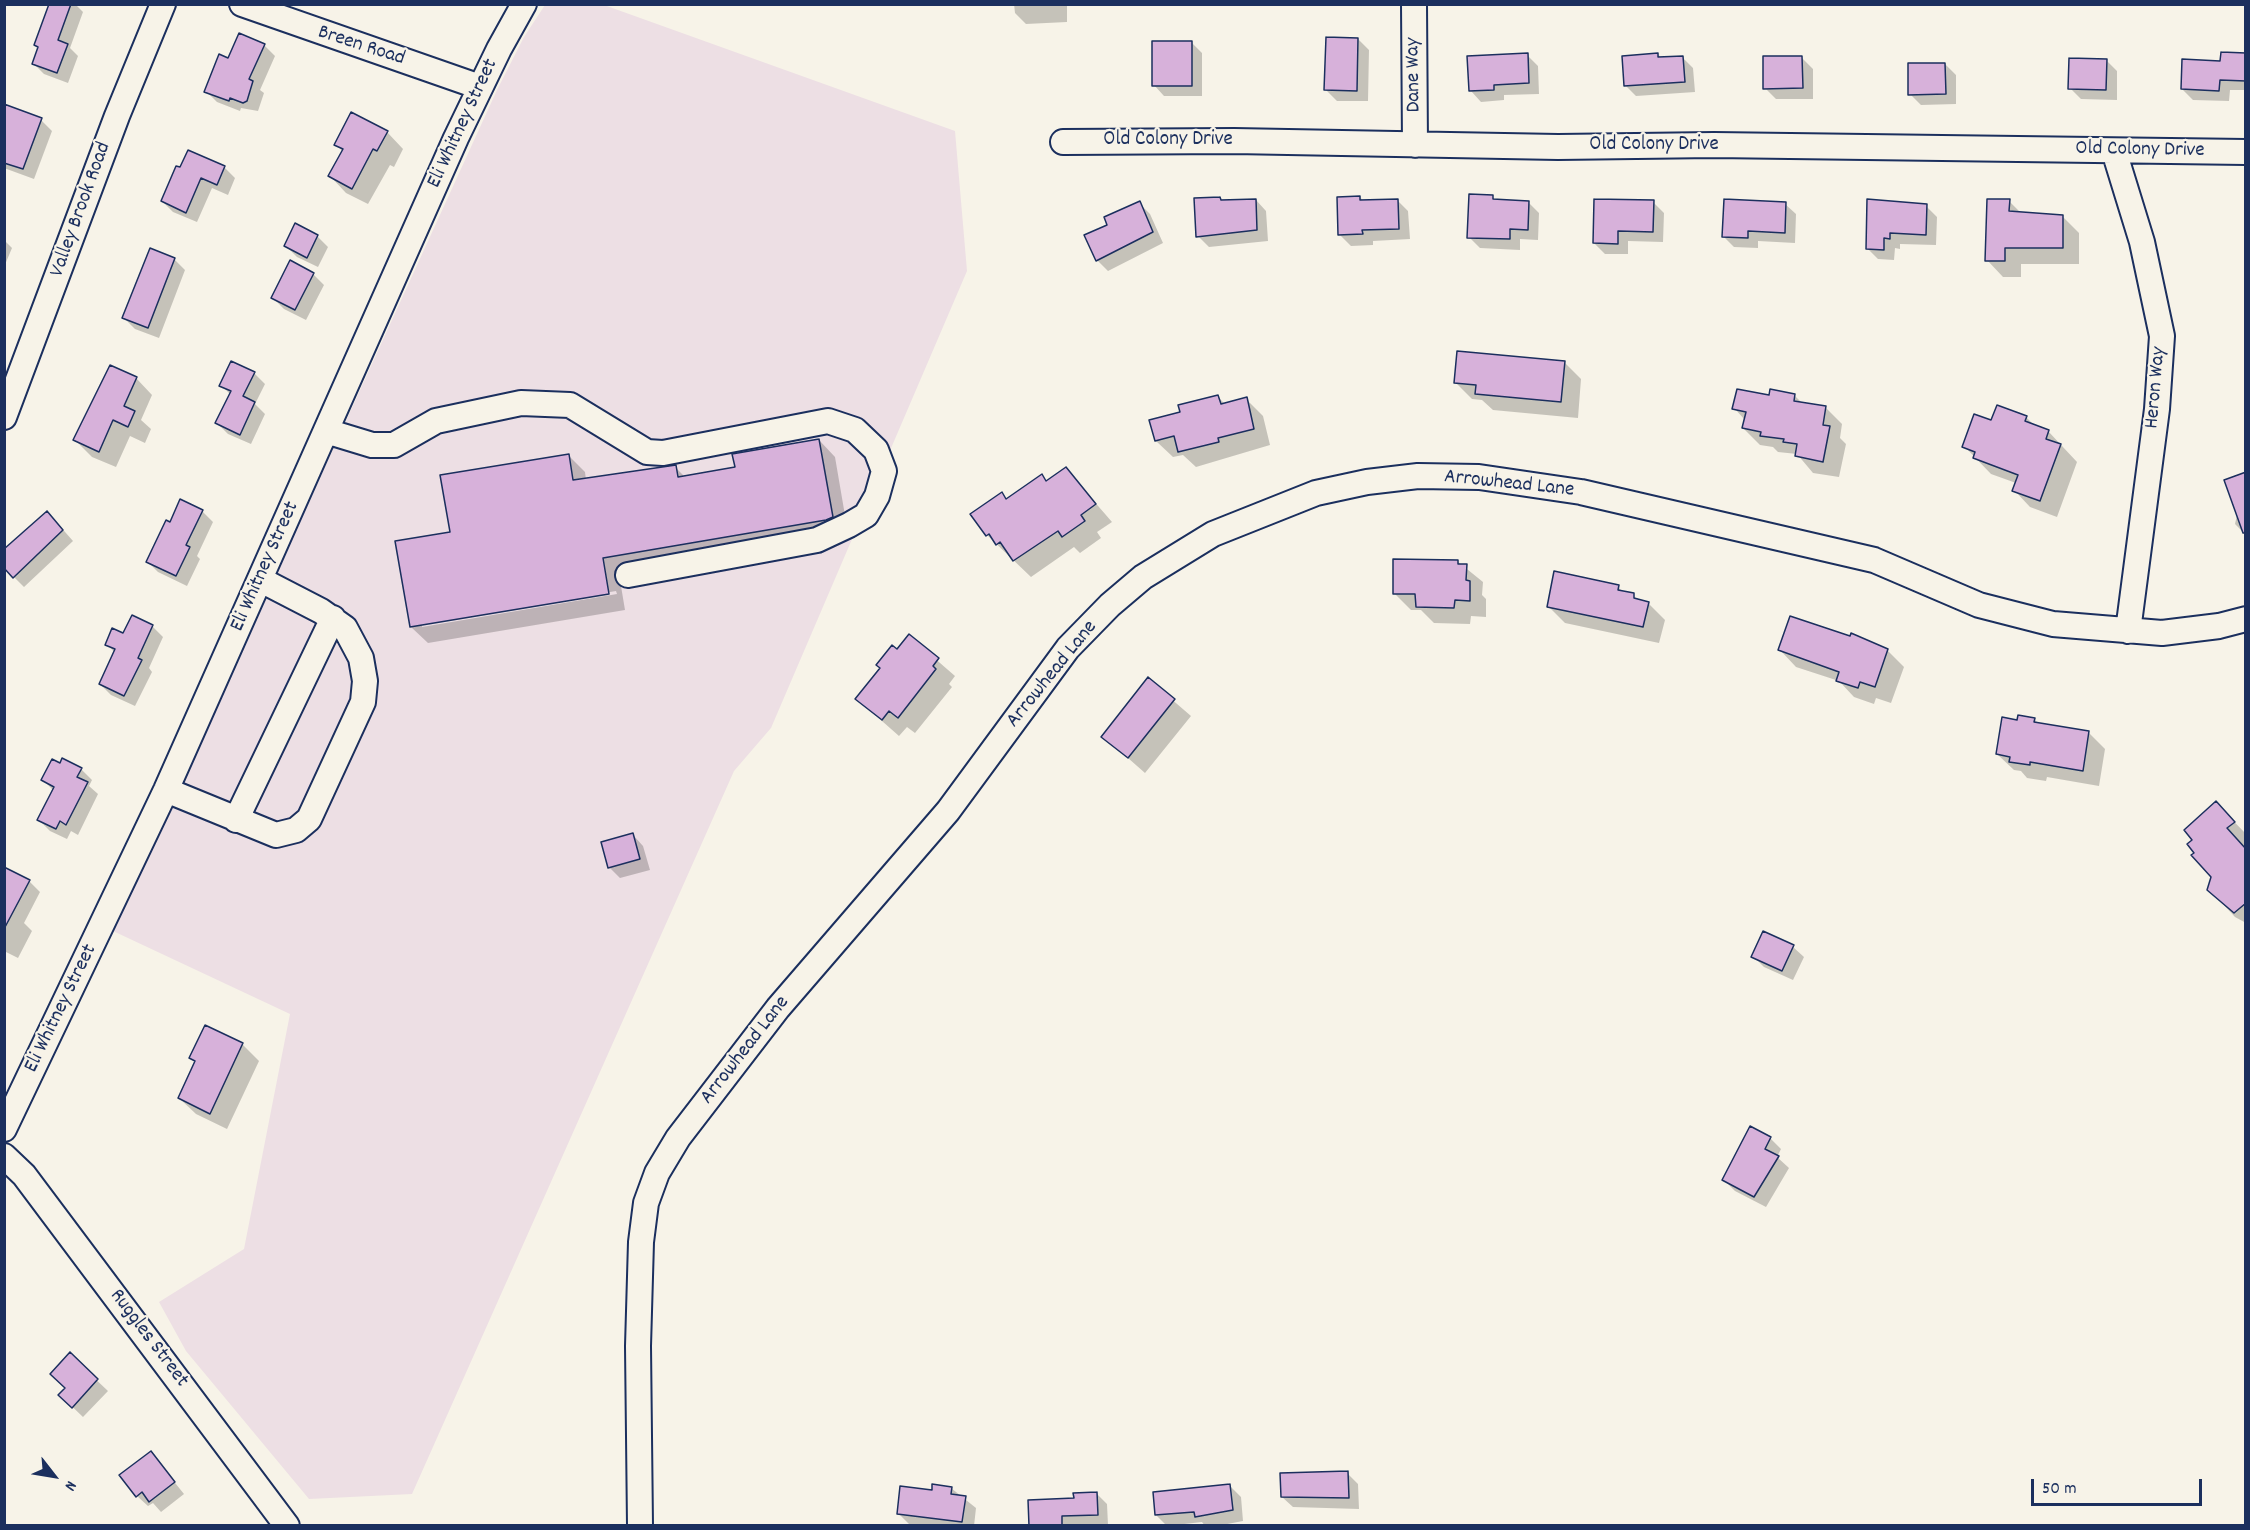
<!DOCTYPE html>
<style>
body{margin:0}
#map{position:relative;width:2250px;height:1530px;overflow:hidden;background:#f7f3e8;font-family:Dekko,sans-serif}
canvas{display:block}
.frame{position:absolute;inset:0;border:6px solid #1b2f5e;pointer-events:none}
.north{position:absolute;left:24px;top:1446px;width:60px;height:60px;-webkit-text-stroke:4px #f7f3e8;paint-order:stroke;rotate:121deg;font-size:16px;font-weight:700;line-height:24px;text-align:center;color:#1b2f5e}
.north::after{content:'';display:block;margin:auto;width:21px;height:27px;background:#1b2f5e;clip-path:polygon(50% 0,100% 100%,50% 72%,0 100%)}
.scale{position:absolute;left:2031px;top:1479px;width:171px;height:27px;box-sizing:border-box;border:3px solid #1b2f5e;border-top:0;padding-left:8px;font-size:18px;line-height:21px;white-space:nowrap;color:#1b2f5e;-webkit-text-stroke:4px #f7f3e8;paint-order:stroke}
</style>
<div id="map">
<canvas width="2250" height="1530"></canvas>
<div class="frame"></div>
<div class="north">N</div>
<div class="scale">50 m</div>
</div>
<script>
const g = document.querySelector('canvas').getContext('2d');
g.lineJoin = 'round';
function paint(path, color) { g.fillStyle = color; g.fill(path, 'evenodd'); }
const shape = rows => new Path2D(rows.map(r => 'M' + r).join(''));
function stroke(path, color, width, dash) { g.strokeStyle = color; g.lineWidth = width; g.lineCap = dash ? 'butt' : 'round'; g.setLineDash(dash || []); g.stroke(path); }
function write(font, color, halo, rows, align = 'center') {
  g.font = font + ' Dekko,sans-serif'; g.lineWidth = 4.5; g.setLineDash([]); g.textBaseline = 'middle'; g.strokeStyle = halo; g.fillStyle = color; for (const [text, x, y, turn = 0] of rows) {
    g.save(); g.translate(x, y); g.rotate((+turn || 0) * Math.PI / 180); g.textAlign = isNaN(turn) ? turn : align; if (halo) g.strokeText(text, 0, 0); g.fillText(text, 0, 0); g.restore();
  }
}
paint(shape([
 [545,5,604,5,955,131,967,271,771,728,734,771,412,1494,309,1499,186,1351,159,1302,244,1249,290,1014,113,931,497,90,524,37]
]), '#eddfe4');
paint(shape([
 [49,4,75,4,83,12,70,48,78,56,68,83,44,74,33,63,39,48,35,45],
 [1014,4,1067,4,1067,22,1026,24,1015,13],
 [1358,39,1369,50,1368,101,1337,101,1326,90],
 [1191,42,1202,53,1202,96,1164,96,1154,85],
 [264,45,275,56,260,90,264,93,258,111,241,108,240,111,217,102,206,91,229,59],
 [1658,54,1661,58,1682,57,1693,68,1695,92,1636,96,1625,85],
 [1527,55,1538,66,1539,94,1504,95,1504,100,1481,102,1471,91],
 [2246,55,2246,90,2230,90,2229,101,2193,100,2182,89,2221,62],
 [1802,58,1813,69,1813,99,1776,99,1765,88],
 [2106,60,2117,71,2117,100,2081,99,2070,88],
 [1945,64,1956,75,1956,104,1921,105,1910,94],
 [4,106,41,120,52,131,34,179,4,168],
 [387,132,403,149,394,167,390,165,368,204,346,193,330,176,343,152,336,144],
 [224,167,235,178,228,195,212,188,197,222,173,212,162,201,177,168],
 [1360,197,1364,202,1397,200,1408,211,1410,239,1373,241,1373,245,1351,246,1340,235],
 [1492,197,1497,201,1528,202,1539,213,1538,240,1520,239,1520,250,1480,248,1469,237],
 [1220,198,1223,202,1256,200,1266,211,1268,241,1209,247,1198,236],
 [2009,201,2021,213,2063,217,2079,233,2079,264,2021,264,2021,277,2003,277,1987,260],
 [1653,202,1664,213,1663,242,1628,241,1628,254,1605,254,1594,243],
 [1139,203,1150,214,1163,243,1108,271,1097,260,1109,226],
 [1785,204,1796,214,1795,243,1758,241,1758,248,1734,247,1723,236],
 [1926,206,1937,217,1936,245,1900,244,1900,249,1895,248,1894,260,1878,259,1867,248],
 [2245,207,2246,207,2246,256,2244,254],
 [317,236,328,247,318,267,297,257,286,246],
 [4,240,12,248,4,267],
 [174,259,185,270,159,338,135,329,124,318],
 [313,274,324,285,306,320,284,309,273,298],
 [1565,363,1581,379,1578,418,1493,410,1482,400,1472,399,1455,382],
 [254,373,265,384,255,404,265,414,251,444,228,434,217,423,231,395,221,385],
 [136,378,152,395,141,420,151,429,145,443,130,436,116,467,92,457,75,440],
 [1795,396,1803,404,1825,407,1842,424,1840,438,1846,444,1839,477,1813,473,1797,454,1778,452,1773,447,1760,445,1743,428,1745,420,1734,408,1770,397],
 [1218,397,1225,404,1246,399,1263,416,1270,445,1196,467,1183,455,1173,457,1156,441,1182,413],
 [2026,417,2036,427,2048,431,2077,462,2057,517,2030,507,2014,490,2016,483,1991,474,1964,446,1992,422],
 [819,440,835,457,848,533,619,574,625,610,428,643,411,627,452,533,568,455,585,472,586,480,675,467,685,477,736,468],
 [616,591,617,594,422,627,422,624],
 [1066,469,1112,522,1097,532,1101,538,1080,553,1074,547,1031,577,987,535,1002,494,1007,500,1042,476,1047,482],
 [2246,474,2246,535,2235,524],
 [202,511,213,522,197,556,200,559,187,586,158,572,147,561,171,524],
 [58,524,73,541,24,587,14,577],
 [1457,561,1483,582,1482,595,1486,599,1486,617,1471,616,1470,624,1434,623,1421,610,1411,610,1394,593],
 [1618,587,1624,593,1648,603,1665,620,1659,643,1565,623,1548,606],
 [133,617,153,627,163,637,149,668,152,672,135,706,111,695,100,684,115,653,107,644,124,635],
 [909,636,955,676,949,684,952,687,915,733,907,727,899,736,857,699],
 [1780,650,1887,650,1904,667,1891,703,1876,698,1874,704,1854,697,1839,681,1796,667],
 [1148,679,1191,716,1145,773,1103,736],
 [2034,719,2039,724,2089,733,2105,749,2099,786,2047,777,2046,781,2027,778,2021,771,2014,770,1997,754,2018,722],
 [81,769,92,780,89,786,98,794,78,835,71,831,67,839,50,831,39,820,54,791,43,780],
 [2216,803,2246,834,2246,843,2243,846,2246,849,2246,923,2235,917,2209,889,2213,876,2197,853],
 [633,835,643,846,650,870,620,878,609,867],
 [4,869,29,881,40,892,24,923,32,931,18,958,4,951],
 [1793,947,1804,957,1793,980,1764,967,1753,956],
 [242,1044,259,1061,227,1129,196,1114,179,1098,196,1063,191,1058],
 [1770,1138,1781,1149,1777,1157,1789,1168,1766,1207,1735,1191,1724,1180],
 [70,1355,108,1391,83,1417,60,1395,66,1388],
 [151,1453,184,1494,161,1512,153,1503,148,1506,137,1496],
 [1347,1473,1358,1484,1359,1509,1293,1507,1282,1497],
 [1230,1486,1241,1497,1243,1521,1217,1526,1205,1526,1202,1522,1167,1526,1156,1515],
 [951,1488,976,1508,974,1526,909,1524,898,1513,933,1492],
 [1096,1493,1107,1504,1108,1525,1031,1526,1075,1500]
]), '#0003');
const building = shape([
 [49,4,71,4,58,40,68,44,57,73,32,64,38,47,34,45,49,4],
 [239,33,265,44,249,79,253,81,247,101,243,103,230,98,229,101,204,92,219,54,228,58,239,33],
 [1326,37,1358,38,1357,91,1324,90,1326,37],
 [1152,41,1192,41,1192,86,1152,86,1152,41],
 [2221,52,2246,53,2246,81,2220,80,2219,91,2181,89,2182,59,2220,61,2221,52],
 [1528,53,1529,83,1494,85,1494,90,1469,91,1467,56,1528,53],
 [1658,53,1658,57,1683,56,1685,82,1624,86,1622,56,1658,53],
 [1763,56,1802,56,1803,88,1763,89,1763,56],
 [2069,58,2107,59,2106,90,2068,89,2069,58],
 [1908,63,1945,63,1946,94,1908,95,1908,63],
 [4,104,42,118,23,169,4,163,4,104],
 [351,112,388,131,377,151,373,149,352,189,328,176,343,149,334,145,351,112],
 [188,150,225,166,217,185,201,178,186,213,161,201,176,166,180,167,188,150],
 [1469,194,1493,195,1493,199,1529,201,1528,230,1510,229,1510,239,1467,238,1469,194],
 [1360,196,1360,200,1398,199,1399,229,1362,230,1363,234,1338,235,1337,197,1360,196],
 [1220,197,1221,200,1256,199,1257,230,1196,237,1194,198,1220,197],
 [1594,199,1654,200,1653,232,1618,231,1618,244,1593,243,1594,199],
 [1724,199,1786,202,1785,233,1748,231,1748,238,1722,237,1724,199],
 [1867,199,1927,204,1926,235,1890,233,1890,239,1884,238,1884,250,1866,249,1867,199],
 [1987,199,2010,199,2009,211,2063,215,2063,248,2005,248,2005,261,1985,261,1987,199],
 [1140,201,1153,232,1096,261,1084,235,1107,225,1104,217,1140,201],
 [295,223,318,235,307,258,284,246,295,223],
 [150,248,175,258,148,328,122,318,150,248],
 [290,260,314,273,295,310,271,298,290,260],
 [1457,351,1565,361,1561,402,1475,394,1476,385,1454,383,1457,351],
 [231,361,255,372,243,396,255,402,240,435,215,423,231,391,219,386,231,361],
 [110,365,137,377,124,406,135,411,128,427,113,420,99,452,73,440,110,365],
 [1737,389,1769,395,1770,389,1795,394,1794,401,1826,406,1823,425,1830,426,1823,462,1795,456,1797,444,1783,442,1784,439,1760,436,1761,432,1742,428,1746,412,1732,409,1737,389],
 [1218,395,1221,404,1247,397,1254,429,1218,438,1219,442,1178,452,1174,436,1155,441,1149,420,1180,412,1178,405,1218,395],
 [1997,405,2027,416,2025,421,2049,430,2046,439,2061,444,2040,501,2012,491,2018,475,1973,458,1975,452,1962,447,1974,414,1991,420,1997,405],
 [819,439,833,517,826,520,603,558,609,594,410,627,395,541,450,532,440,475,569,454,573,480,676,465,678,477,735,467,732,454,819,439],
 [1066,467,1096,504,1081,515,1085,521,1062,537,1058,531,1013,561,1000,542,996,545,989,534,986,536,970,514,1002,492,1006,499,1042,474,1046,481,1066,467],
 [2246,472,2246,533,2243,533,2224,480,2246,472],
 [180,499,203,510,186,545,190,547,176,576,146,562,166,520,170,522,180,499],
 [47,511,63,530,13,578,4,568,4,549,47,511],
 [1393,559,1458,560,1458,564,1467,564,1466,580,1470,581,1470,601,1455,600,1454,608,1416,607,1415,594,1393,594,1393,559],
 [1554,571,1619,585,1618,590,1634,593,1634,598,1649,602,1643,627,1547,607,1554,571],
 [132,615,153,625,138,658,142,660,124,696,99,684,115,649,105,645,112,628,123,633,132,615],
 [1790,616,1850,636,1851,633,1888,649,1875,687,1860,682,1858,688,1836,681,1839,672,1778,650,1790,616],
 [909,634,939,658,933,666,936,669,898,718,889,711,882,720,855,699,880,668,876,665,892,645,897,649,909,634],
 [1148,677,1175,699,1128,758,1101,737,1148,677],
 [2018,715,2035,718,2034,722,2089,731,2083,771,2030,762,2030,765,2009,762,2010,757,1996,754,2002,717,2017,720,2018,715],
 [62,758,82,768,77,777,88,782,66,825,60,821,56,829,37,820,54,787,41,780,52,759,60,763,62,758],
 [2216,801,2235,822,2227,828,2246,849,2246,903,2234,913,2207,890,2211,877,2191,855,2194,853,2187,844,2192,840,2184,830,2216,801],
 [633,833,640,859,608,868,601,842,633,833],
 [4,867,30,880,4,929,4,867],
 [1763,931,1794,945,1782,971,1751,957,1763,931],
 [205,1025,243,1043,210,1114,178,1098,195,1061,189,1058,205,1025],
 [1750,1126,1771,1137,1765,1149,1779,1156,1754,1197,1722,1180,1750,1126],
 [70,1352,98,1379,72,1408,58,1395,65,1388,50,1374,70,1352],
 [151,1451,175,1482,149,1502,142,1492,136,1497,119,1475,151,1451],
 [1348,1471,1349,1498,1281,1497,1280,1473,1348,1471],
 [932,1484,952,1487,951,1494,966,1496,962,1522,897,1514,900,1486,932,1490,932,1484],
 [1230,1484,1233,1510,1195,1517,1194,1512,1155,1515,1153,1492,1230,1484],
 [1097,1492,1098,1515,1062,1516,1062,1526,1029,1526,1028,1500,1074,1498,1073,1493,1097,1492]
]);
paint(building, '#d7b1da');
stroke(building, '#1b2f5e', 1.5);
const minor = shape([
 [242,4,480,87],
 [1414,4,1415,145],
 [1063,142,1234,141,1558,147,1714,145,2246,152],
 [2114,151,2142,242,2162,336,2157,409,2128,631],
 [4,417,117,116,163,4],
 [326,431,372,445,394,445,436,421,521,403,570,405,647,452,663,453,828,421,855,430,876,450,884,471,877,496,866,515,849,525,817,540,628,575],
 [166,790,276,835,296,830,309,819,363,702,365,681,361,658,345,628,321,611,261,580],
 [236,820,333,618],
 [4,1129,166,790,456,138,499,49,524,4],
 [4,1156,24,1175,287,1526],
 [640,1526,638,1346,641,1242,646,1203,657,1173,678,1138,778,1008,948,811,1068,648,1110,605,1143,577,1213,534,1316,493,1367,482,1418,476,1479,477,1581,492,1874,560,1979,605,2053,624,2162,633,2219,626,2246,619]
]);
stroke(minor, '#1b2f5e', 28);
stroke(minor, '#f7f3e8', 24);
write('21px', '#1b2f5e', '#f7f3e8', [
 ["Breen Road",361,47,18],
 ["Dane Way",1415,75,-91],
 ["Eli Whitney Street",464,124,-65],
 ["Old Colony Drive",1168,141],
 ["Old Colony Drive",1654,146],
 ["Old Colony Drive",2140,151,1],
 ["Valley Brook Road",82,210,-70],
 ["Heron Way",2157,388,-85],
 ["Arrowhead Lane",1509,485,6],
 ["Eli Whitney Street",266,567,-66],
 ["Arrowhead Lane",1053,675,-51],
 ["Eli Whitney Street",62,1009,-64],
 ["Arrowhead Lane",746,1051,-52],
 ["Ruggles Street",148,1339,53]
]);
</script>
